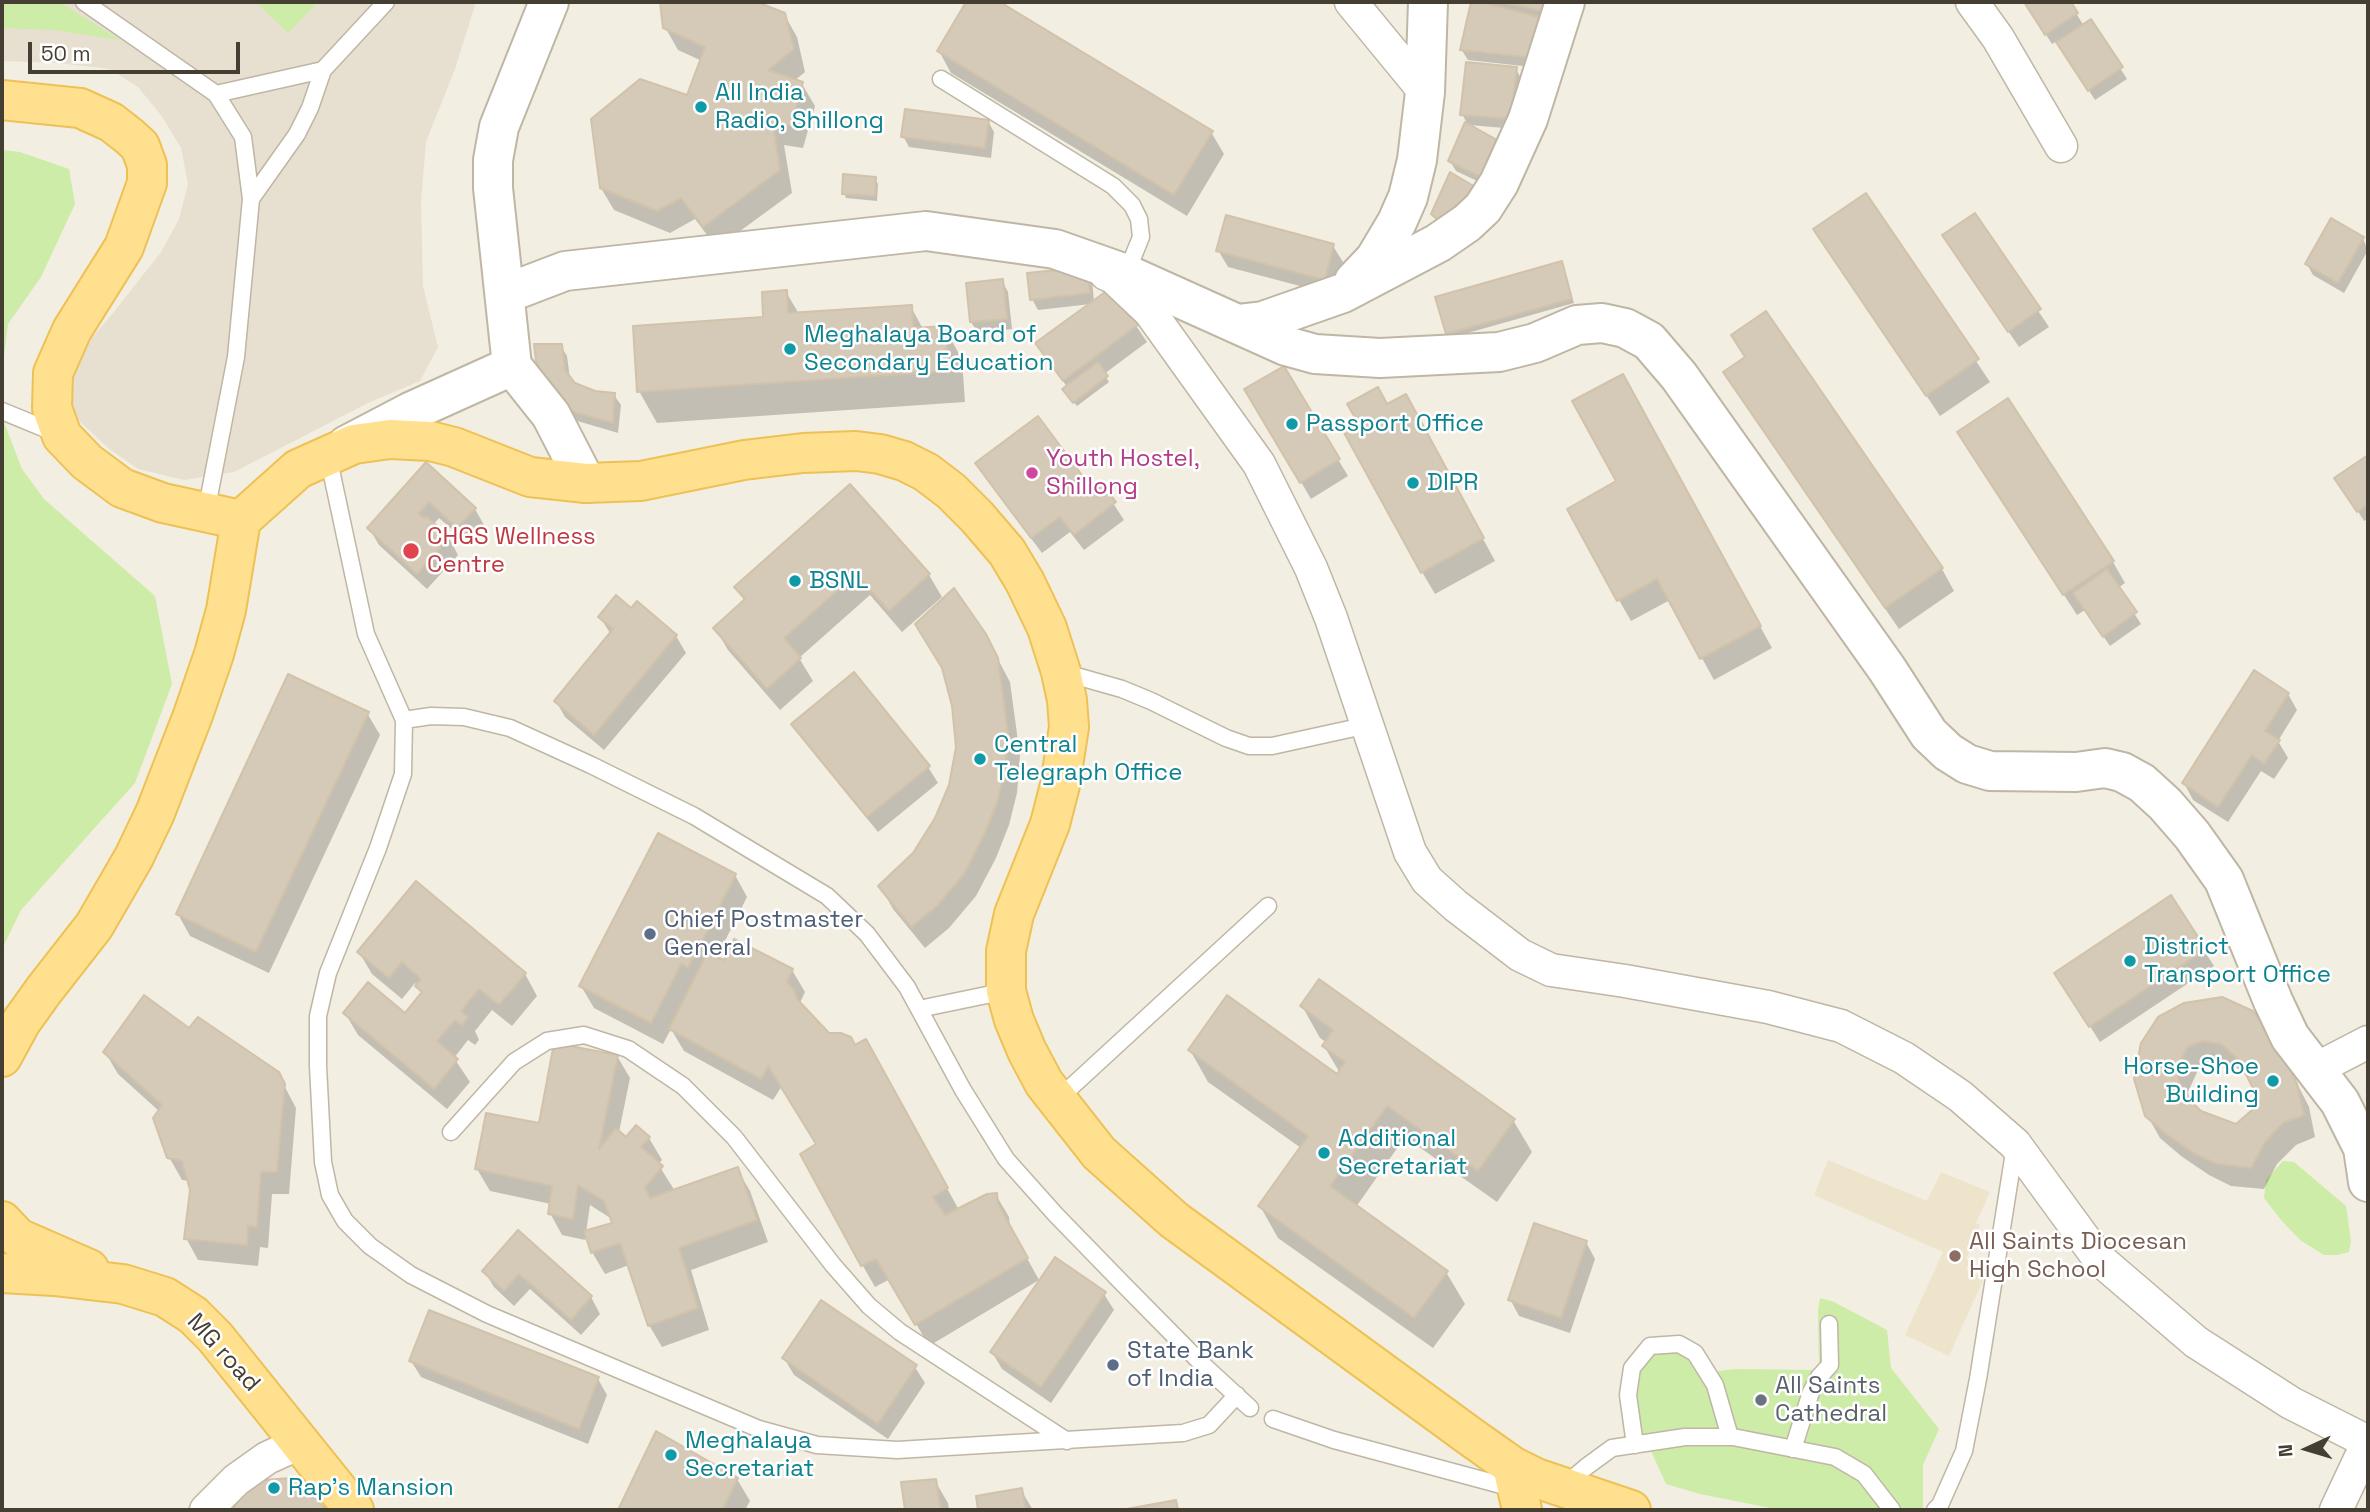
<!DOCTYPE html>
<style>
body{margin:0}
#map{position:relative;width:2370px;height:1512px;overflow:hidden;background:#f3eee2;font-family:"Space Grotesk",sans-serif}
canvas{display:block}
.frame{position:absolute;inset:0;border:4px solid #453e32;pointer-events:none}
.north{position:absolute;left:2272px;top:1414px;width:70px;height:70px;-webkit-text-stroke:5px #fff;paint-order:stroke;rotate:266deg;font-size:19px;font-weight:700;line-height:28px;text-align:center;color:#453e32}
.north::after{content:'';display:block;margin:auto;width:24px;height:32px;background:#453e32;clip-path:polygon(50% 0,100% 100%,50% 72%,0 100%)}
.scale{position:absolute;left:28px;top:42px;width:212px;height:32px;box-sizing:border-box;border:4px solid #453e32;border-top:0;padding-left:9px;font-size:21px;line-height:24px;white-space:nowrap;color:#453e32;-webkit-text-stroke:5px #fff;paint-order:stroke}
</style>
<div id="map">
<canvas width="2370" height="1512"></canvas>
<div class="frame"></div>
<div class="north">N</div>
<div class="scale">50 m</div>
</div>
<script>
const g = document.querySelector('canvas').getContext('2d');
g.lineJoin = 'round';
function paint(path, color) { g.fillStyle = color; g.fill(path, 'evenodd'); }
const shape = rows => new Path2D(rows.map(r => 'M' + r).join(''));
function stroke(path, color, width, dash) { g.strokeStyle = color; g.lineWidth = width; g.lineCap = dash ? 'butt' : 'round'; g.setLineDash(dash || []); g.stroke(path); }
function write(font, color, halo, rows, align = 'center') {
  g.font = font + ' "Space Grotesk",sans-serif'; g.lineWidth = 5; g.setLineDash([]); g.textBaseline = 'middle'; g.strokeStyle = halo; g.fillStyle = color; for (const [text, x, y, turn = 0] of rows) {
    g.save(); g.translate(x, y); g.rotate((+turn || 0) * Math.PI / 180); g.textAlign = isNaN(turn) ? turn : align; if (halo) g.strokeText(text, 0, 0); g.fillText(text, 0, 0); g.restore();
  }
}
paint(shape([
 [2,2,476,2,455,69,426,142,421,202,423,286,438,347,420,381,368,403,234,472,184,480,138,469,108,448,74,416,63,385,69,357,90,340,113,313,161,252,179,219,188,184,181,148,161,115,138,87,110,69,57,63,2,61]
]), '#e7e0d0');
paint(shape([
 [1828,1160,1927,1201,1941,1172,1990,1192,1976,1223,1980,1225,1966,1259,1970,1261,1966,1270,1984,1278,1949,1356,1905,1335,1943,1252,1814,1195]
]), '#eee4cb');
paint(shape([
 [2,2,59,2,120,40,54,30,2,28],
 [256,2,318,2,288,33],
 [2,150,20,152,69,169,75,204,41,277,8,324,2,372],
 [2,417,22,469,44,499,155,596,172,684,135,783,21,910,2,949],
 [2283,1161,2294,1162,2346,1206,2351,1241,2349,1252,2337,1255,2324,1255,2300,1240,2281,1220,2264,1198,2266,1180],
 [1820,1298,1834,1302,1887,1330,1891,1368,1939,1429,1923,1465,1923,1510,1780,1510,1700,1494,1666,1484,1640,1427,1635,1385,1642,1362,1655,1350,1684,1347,1702,1373,1735,1369,1819,1370,1818,1310]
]), '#cceca7');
paint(shape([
 [661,2,753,2,784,14,797,37,805,72,794,81,802,84,815,106,803,148,784,145,792,193,717,248,695,219,670,233,614,210,601,188,688,97,702,61,678,50,665,27],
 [968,2,996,2,1211,132,1224,154,1187,216,951,73,939,51],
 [1473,2,1559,2,1541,68,1468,60,1461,49],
 [2025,2,2069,2,2084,26,2090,21,2127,79,2095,100,2057,41,2052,44],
 [1516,69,1522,80,1517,129,1468,125,1462,114],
 [988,121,994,132,991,158,909,147,903,136],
 [1466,125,1494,189,1456,171,1450,161],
 [875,179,878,184,877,201,846,198,844,193],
 [1865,195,1990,382,1940,416,1815,229],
 [1974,215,2049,327,2019,347,1954,252],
 [2363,239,2368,250,2344,293,2313,275,2307,264],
 [1333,246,1343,262,1334,295,1228,267,1218,250],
 [1561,263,1574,303,1450,338,1438,298],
 [1092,279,1094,302,1111,289,1147,342,1104,374,1109,382,1077,406,1067,394,1067,387,1038,344,1091,304,1038,310,1032,299],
 [1002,281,1008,292,1012,329,978,333,971,322,968,285],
 [786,292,799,314,911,307,923,329,944,327,962,359,965,402,657,423,639,391,765,319],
 [1766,313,1942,569,1954,591,1899,629,1738,394,1725,373,1746,358],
 [561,346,567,356,570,379,574,384,594,393,614,395,621,405,618,433,574,420,543,379],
 [1283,368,1348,476,1311,499,1247,390],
 [1635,398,1772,648,1714,680,1670,600,1631,621,1619,600,1618,482],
 [1387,406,1418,418,1495,561,1435,594,1422,572],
 [1972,454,2113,562,2125,583,2118,588,2141,624,2110,646,2085,610,2077,615],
 [2368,457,2368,519,2364,521,2337,478],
 [978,463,1093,493,1102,486,1124,520,1084,550,1070,532,1042,553,987,480],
 [426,465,475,509,484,525,468,543,439,518,433,525,449,538,458,555,427,589,379,545,369,528],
 [850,486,929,575,942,597,902,632,870,595,799,658,813,681,780,710,728,650,715,628,745,602,737,587],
 [637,603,676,636,686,653,604,750,565,717,556,701,610,633,600,617,632,610],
 [985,635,1010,682,1020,756,1017,793,1009,825,996,858,976,896,949,928,925,948,893,909,881,887,914,854,936,819,951,785],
 [2288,694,2297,710,2278,741,2288,758,2274,779,2261,771,2228,822,2193,800,2184,783],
 [367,713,380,735,269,973,190,936,178,914],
 [794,724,928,767,938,783,878,832,803,740],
 [735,875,747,897,716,959,792,970,805,992,800,1003,828,1035,855,1047,878,1063,959,1210,996,1195,1009,1217,1010,1227,1039,1280,929,1346,890,1279,875,1287,863,1266,802,1154,818,1145,782,1086,773,1100,684,1051,671,1029,663,1044,594,1008,581,986],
 [2170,898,2214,966,2100,1042,2066,989],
 [359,952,525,974,537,996,512,1026,492,1010,475,1031,479,1040,475,1045,468,1040,454,1058,470,1082,447,1109,358,1035,345,1013,405,1015,422,994,415,983,402,999,372,974],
 [2185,1005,2280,1050,2309,1107,2315,1137,2296,1145,2277,1164,2264,1189,2231,1186,2209,1175,2181,1156,2160,1138,2147,1115],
 [2217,1062,2235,1066,2250,1079,2262,1104,2237,1126,2200,1112,2190,1103,2188,1092,2199,1068],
 [1302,1006,1513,1120,1532,1152,1497,1202,1405,1137,1356,1207,1446,1272,1465,1304,1433,1348,1278,1238,1260,1206,1301,1148,1208,1082,1190,1050,1337,1076,1340,1073,1324,1046,1326,1042,1320,1038],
 [190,1030,278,1074,296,1108,289,1194,272,1194,268,1248,260,1247,258,1266,198,1260,186,1238,192,1190,189,1181,182,1180,169,1157,160,1112,118,1074,105,1052],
 [617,1056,630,1078,619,1132,627,1139,649,1138,662,1160,658,1164,675,1191,737,1169,750,1191,768,1242,691,1270,709,1330,662,1347,649,1325,629,1265,605,1274,592,1252,614,1224,612,1219,590,1205,585,1240,562,1235,550,1213,551,1204,490,1191,477,1169,540,1125],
 [518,1233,591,1297,600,1314,581,1335,530,1289,514,1306,494,1287,484,1271],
 [1586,1242,1595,1259,1570,1333,1519,1316,1510,1299],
 [1104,1294,1114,1310,1051,1403,1002,1369,992,1352],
 [784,1358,915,1367,925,1383,888,1439,794,1375],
 [411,1361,598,1379,607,1395,588,1444,421,1377],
 [657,1434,737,1479,750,1501,745,1510,620,1510],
 [935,1481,948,1503,949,1510,907,1510,903,1484],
 [1021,1490,1033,1510,980,1510,978,1497]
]), '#0003');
const building = shape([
 [660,2,757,2,785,13,794,49,768,70,803,82,791,126,773,124,780,170,703,227,681,198,657,211,600,188,591,119,640,79,687,95,705,47,663,28,660,2],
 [966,2,1000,2,1213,131,1174,195,937,51,966,2],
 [1471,2,1482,2,1546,19,1535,58,1460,50,1471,2],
 [1503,2,1552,2,1549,13,1503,2],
 [2024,2,2071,2,2078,13,2045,35,2024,2],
 [2091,19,2123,67,2088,91,2056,42,2091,19],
 [1466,62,1517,67,1511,119,1460,115,1466,62],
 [905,109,989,120,985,148,901,137,905,109],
 [1465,122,1506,145,1487,180,1448,161,1465,122],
 [1450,172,1482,191,1440,222,1431,214,1450,172],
 [843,174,876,177,875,196,842,194,843,174],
 [1866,193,1979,359,1926,396,1813,229,1866,193],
 [1975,213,2041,309,2008,332,1942,235,1975,213],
 [1226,215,1334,244,1325,280,1216,251,1226,215],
 [2331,218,2364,237,2338,283,2305,264,2331,218],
 [1562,261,1572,299,1446,334,1435,297,1562,261],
 [1087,267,1090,293,1030,300,1027,273,1087,267],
 [1003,279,1007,319,970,322,966,283,1003,279],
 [1112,287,1139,324,1063,381,1035,343,1112,287],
 [787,290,788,313,912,305,913,328,945,326,948,371,637,392,633,326,763,317,762,292,787,290],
 [1766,311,1943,568,1885,608,1723,372,1745,357,1731,335,1766,311],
 [534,344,562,344,565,370,575,383,595,391,615,393,613,423,566,410,542,380,536,361,534,344],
 [1098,362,1108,376,1073,403,1062,389,1098,362],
 [1284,366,1340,459,1300,483,1244,389,1284,366],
 [1623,374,1761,626,1700,659,1657,579,1617,601,1567,509,1616,481,1572,401,1623,374],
 [1378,387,1387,404,1406,394,1484,538,1421,573,1342,429,1357,421,1347,404,1378,387],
 [2008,398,2114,561,2063,595,1957,432,2008,398],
 [1038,416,1093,490,1102,483,1116,502,1074,535,1060,517,1031,538,975,463,1038,416],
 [2368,455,2368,504,2357,512,2334,478,2368,455],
 [426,462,476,508,457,528,429,502,419,514,424,518,426,516,450,537,417,574,367,528,426,462],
 [850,484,930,574,889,611,856,574,784,638,801,658,767,689,713,628,745,599,734,587,850,484],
 [2107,569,2137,612,2103,637,2073,593,2107,569],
 [954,588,986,634,998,658,1008,733,1005,770,997,803,984,835,964,874,937,906,911,927,878,886,913,853,935,818,949,785,956,747,952,706,942,668,915,624,954,588],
 [616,595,631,608,637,601,677,635,594,735,554,701,613,629,598,617,616,595],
 [2254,670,2289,693,2265,731,2280,740,2264,764,2252,755,2218,807,2182,783,2254,670],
 [854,672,930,766,867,817,791,724,854,672],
 [288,674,369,712,256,952,176,914,288,674],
 [658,833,736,874,688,968,681,964,651,1023,579,986,658,833],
 [416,881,526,973,499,1005,479,989,461,1011,468,1017,462,1025,455,1020,437,1041,458,1059,434,1089,343,1013,368,982,405,1013,422,992,415,986,421,979,402,962,389,978,357,952,416,881],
 [2171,895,2206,949,2089,1027,2054,973,2171,895],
 [734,939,793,969,787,982,794,990,797,999,829,1033,841,1033,851,1037,855,1045,866,1039,948,1188,933,1197,945,1215,987,1194,997,1193,998,1204,1028,1258,915,1325,876,1259,861,1266,800,1154,816,1144,768,1066,761,1079,669,1029,707,953,724,960,734,939],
 [1319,979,1515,1119,1478,1171,1387,1106,1330,1186,1448,1271,1414,1318,1258,1206,1308,1136,1188,1050,1227,995,1337,1074,1345,1062,1322,1046,1333,1030,1300,1006,1319,979],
 [144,995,189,1028,198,1017,279,1072,285,1084,277,1172,261,1172,257,1227,248,1226,247,1245,184,1239,190,1190,182,1161,167,1158,153,1118,162,1105,103,1052,144,995],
 [2222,997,2253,1011,2281,1049,2297,1084,2304,1115,2283,1123,2265,1142,2251,1168,2217,1164,2195,1154,2166,1134,2145,1116,2134,1079,2141,1043,2158,1017,2184,1003,2222,997],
 [2203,1041,2221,1044,2239,1060,2260,1103,2236,1124,2201,1111,2181,1092,2177,1069,2187,1047,2203,1041],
 [554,1043,618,1055,599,1149,616,1128,626,1137,636,1125,650,1137,641,1147,663,1166,645,1187,650,1198,738,1167,757,1220,679,1248,698,1308,648,1326,620,1243,591,1253,584,1231,612,1223,604,1201,578,1185,573,1219,548,1214,552,1186,475,1169,486,1113,539,1123,554,1043],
 [1534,1223,1587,1241,1561,1318,1508,1300,1534,1223],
 [518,1230,592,1296,571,1320,519,1274,504,1291,482,1271,518,1230],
 [1055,1257,1106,1292,1041,1387,990,1352,1055,1257],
 [821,1300,917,1365,878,1424,782,1358,821,1300],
 [429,1310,599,1377,579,1429,409,1361,429,1310],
 [656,1431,738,1478,722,1510,618,1510,656,1431],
 [292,1478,327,1510,233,1510,248,1481,292,1478],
 [936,1479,941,1510,905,1510,901,1482,936,1479],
 [1022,1488,1026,1510,978,1510,976,1496,1022,1488],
 [1176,1500,1178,1510,1121,1510,1176,1500]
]);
paint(building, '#d5cab7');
stroke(building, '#d1c2a9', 2);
const service = shape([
 [84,2,216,94,243,137,251,199,236,357,206,512],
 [941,79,1113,186,1132,205,1139,219,1141,237,1126,274],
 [216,94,323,70],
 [251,199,297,134,310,108,323,70,386,2],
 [2,411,58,434],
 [328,456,366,634,404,720,403,774,378,848,328,973,318,1016,318,1066,323,1162,330,1195,345,1221,370,1246,411,1275,487,1314,759,1429,817,1445,897,1450,1183,1433,1209,1425,1237,1395],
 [1062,672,1122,689,1151,701,1226,738,1249,746,1272,746,1368,725],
 [404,720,431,716,464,717,510,728,591,765,694,816,827,896,867,934,907,987,963,1090,1006,1159,1056,1215,1126,1287,1201,1363,1250,1408],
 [919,1009,1006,991],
 [1057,1100,1268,906],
 [451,1132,514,1062,547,1041,584,1035,628,1049,683,1086,734,1137,833,1265,869,1306,900,1332,1067,1441],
 [1273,1419,1334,1440,1516,1489],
 [1635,1445,1628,1395,1632,1368,1650,1346,1679,1344,1695,1353,1715,1385,1730,1437],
 [1793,1449,1811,1392,1819,1377,1830,1365,1829,1324],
 [1565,1485,1586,1467,1612,1448,1685,1437,1733,1437,1835,1457,1864,1474,1892,1510],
 [1935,1510,1940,1505,1964,1451,1978,1379,2015,1146]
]);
const minor = shape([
 [1351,2,1425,92],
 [1972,2,1998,38,2061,146],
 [1106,274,1113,277,1150,312,1259,464,1311,568,1331,618,1410,852,1427,880,1456,906,1520,955,1551,970,1625,981,1768,1007,1841,1026,1904,1058,1960,1096,2015,1144,2099,1259,2196,1342,2291,1403,2368,1442],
 [2314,1070,2368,1042],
 [206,1510,236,1480,267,1458,300,1443],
 [2336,1510,2368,1442]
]);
const tertiary = shape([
 [549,2,499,127,493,160,493,188,512,366,551,415,586,483],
 [1354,281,1375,259,1397,222,1408,197,1417,160,1425,92,1428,2],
 [505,294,565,271,926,231,1055,249,1126,274,1286,346,1315,354,1380,358,1499,352,1535,343,1577,325,1602,323,1625,328,1649,341,1679,376,1887,669,1929,734,1948,752,1967,764,1990,771,2076,772,2105,768,2122,772,2142,783,2165,804,2192,835,2224,880,2273,1001,2290,1037,2340,1102,2363,1148,2368,1182],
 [1237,324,1263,321,1343,293,1438,243,1467,223,1483,208,1499,183,1528,119,1565,2],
 [347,445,410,412,512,366]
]);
const primary = shape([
 [2,100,80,108,111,122,129,136,140,146,147,165,147,183,124,247,72,330,53,373,52,408,62,436,87,462,122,488,163,503,241,520],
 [2,1057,21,1022,44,990,94,926,134,857,155,813,193,715,214,654,226,610,241,520,298,469,354,444,390,439,430,441,454,447,530,477,586,483,641,481,744,460,803,453,856,451,880,454,904,461,926,472,951,491,977,517,1007,552,1025,582,1047,628,1061,672,1067,700,1069,727,1060,785,1050,824,1014,914,1006,951,1006,991,1014,1020,1027,1051,1044,1083,1099,1153,1174,1220,1471,1437,1512,1466,1536,1478,1631,1510],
 [2,1221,18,1238,89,1269],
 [2,1273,54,1276,123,1284,165,1297,193,1315,215,1337,354,1510],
 [1512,1466,1522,1510]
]);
stroke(service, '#bfb6a4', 19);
stroke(minor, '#bfb6a4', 35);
stroke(tertiary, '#bfb6a4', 42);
stroke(primary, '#eec155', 42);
stroke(service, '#fff', 16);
stroke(minor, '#fff', 32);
stroke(tertiary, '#fff', 38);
stroke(primary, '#ffe08f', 38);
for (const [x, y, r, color] of [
 [701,107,7,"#0f9aa8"],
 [790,349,7,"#0f9aa8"],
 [1292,424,7,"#0f9aa8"],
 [1032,473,7,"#d1479c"],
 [1413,483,7,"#0f9aa8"],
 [411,551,9,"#e0444e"],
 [795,581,7,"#0f9aa8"],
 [980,759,7,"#0f9aa8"],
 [650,934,7,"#5c6f8a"],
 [2130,961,7,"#0f9aa8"],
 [2273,1081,7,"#0f9aa8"],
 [1324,1153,7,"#0f9aa8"],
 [1955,1256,7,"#8d6e63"],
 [1113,1365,7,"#5c6f8a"],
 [1761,1400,7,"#6b7280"],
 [671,1455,7,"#0f9aa8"],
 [274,1488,7,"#0f9aa8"]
]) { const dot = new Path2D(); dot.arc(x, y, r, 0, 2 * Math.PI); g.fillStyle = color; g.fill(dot); stroke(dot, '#fff', 2.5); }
write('24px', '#0d838f', '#fff', [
 ["All India",715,93],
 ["Radio, Shillong",715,121],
 ["Meghalaya Board of",804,335],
 ["Secondary Education",804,363],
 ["Passport Office",1306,424],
 ["DIPR",1427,483],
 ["BSNL",809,581],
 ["Central",994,745],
 ["Telegraph Office",994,773],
 ["District",2144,947],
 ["Transport Office",2144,975],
 ["Horse-Shoe",2259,1067,"right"],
 ["Building",2259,1095,"right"],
 ["Additional",1338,1139],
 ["Secretariat",1338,1167],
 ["Meghalaya",685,1441],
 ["Secretariat",685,1469],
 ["Rap's Mansion",288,1488]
], 'left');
write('24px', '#b23c85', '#fff', [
 ["Youth Hostel,",1046,459],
 ["Shillong",1046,487]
], 'left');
write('24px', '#be3a42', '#fff', [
 ["CHGS Wellness",427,537],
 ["Centre",427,565]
], 'left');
write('24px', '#4e5e75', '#fff', [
 ["Chief Postmaster",664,920],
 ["General",664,948],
 ["State Bank",1127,1351],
 ["of India",1127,1379]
], 'left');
write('24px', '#785e54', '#fff', [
 ["All Saints Diocesan",1969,1242],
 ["High School",1969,1270]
], 'left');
write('24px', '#453e32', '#fff', [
 ["MG road",223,1353,48]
]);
write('24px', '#5b616d', '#fff', [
 ["All Saints",1775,1386],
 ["Cathedral",1775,1414]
], 'left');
</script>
